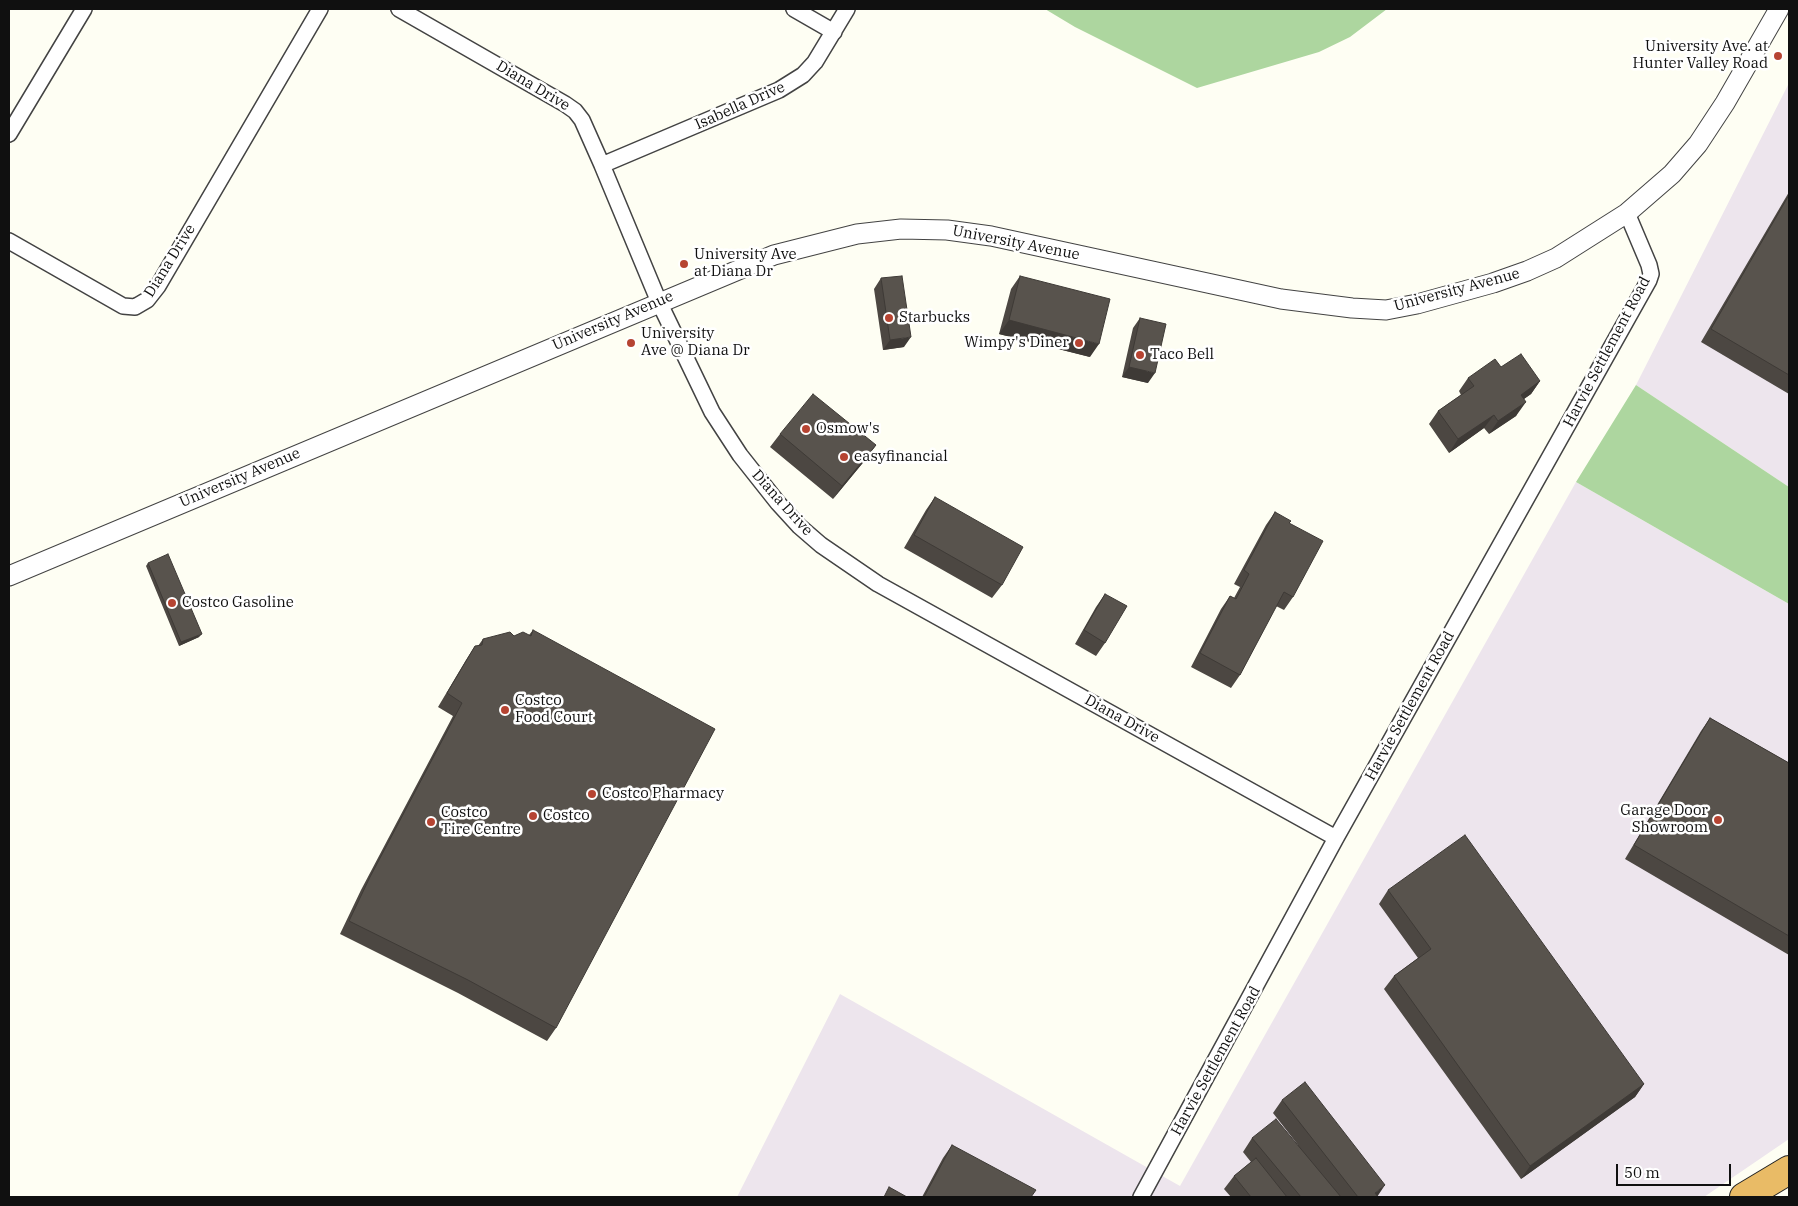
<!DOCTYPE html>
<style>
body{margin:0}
#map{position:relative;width:1798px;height:1206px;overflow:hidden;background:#fefef3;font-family:"IBM Plex Serif",serif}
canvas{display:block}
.frame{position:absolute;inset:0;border:10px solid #101010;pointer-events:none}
.scale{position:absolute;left:1616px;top:1164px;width:115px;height:22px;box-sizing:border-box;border:2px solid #101010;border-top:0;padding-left:6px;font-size:15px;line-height:18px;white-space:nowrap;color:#101010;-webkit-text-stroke:4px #fff;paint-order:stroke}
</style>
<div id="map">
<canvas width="1798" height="1206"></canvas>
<div class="frame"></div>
<div class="scale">50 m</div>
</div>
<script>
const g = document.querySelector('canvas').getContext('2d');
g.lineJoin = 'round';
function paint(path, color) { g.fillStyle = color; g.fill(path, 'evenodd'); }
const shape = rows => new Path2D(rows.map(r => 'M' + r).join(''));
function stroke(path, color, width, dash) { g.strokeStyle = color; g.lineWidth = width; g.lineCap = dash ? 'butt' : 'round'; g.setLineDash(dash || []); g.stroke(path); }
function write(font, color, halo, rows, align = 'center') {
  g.font = font + ' "IBM Plex Serif",serif'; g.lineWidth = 5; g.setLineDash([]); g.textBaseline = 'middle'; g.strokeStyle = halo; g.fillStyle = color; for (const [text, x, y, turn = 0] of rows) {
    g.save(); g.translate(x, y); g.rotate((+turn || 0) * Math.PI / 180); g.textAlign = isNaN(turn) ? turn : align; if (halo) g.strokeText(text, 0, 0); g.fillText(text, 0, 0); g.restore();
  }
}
paint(shape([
 [1789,83,1789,487,1636,385],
 [1576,482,1789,604,1789,1139,1704,1197,737,1197,840,994,1180,1186]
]), '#ede5ed');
paint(shape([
 [1045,9,1387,9,1350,37,1319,52,1197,88,1075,27],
 [1636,385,1789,487,1789,604,1576,482]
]), '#add69f');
const minor = shape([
 [399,9,565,104,575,111,582,120,602,165,659,302,712,412,740,455,778,503,799,526,821,545,878,584,1336,838],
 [794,9,834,32],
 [9,134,84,9],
 [602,165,779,90,803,75,815,62,847,9],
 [9,241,123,306,135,307,147,300,158,286,320,9],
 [1141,1197,1336,838,1649,280,1651,274,1649,265,1627,213]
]);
const tertiary = shape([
 [9,576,774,255,857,234,901,229,947,230,991,236,1281,299,1352,308,1386,310,1417,304,1493,283,1527,271,1556,258,1627,213,1672,174,1698,144,1725,103,1779,9]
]);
const motorway = shape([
 [1744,1197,1789,1170]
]);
stroke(minor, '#434343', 18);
stroke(tertiary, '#434343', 21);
stroke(motorway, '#212121', 30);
stroke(minor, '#fff', 15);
stroke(tertiary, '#fff', 19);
stroke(motorway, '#e9bb66', 28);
paint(shape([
 [1789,192,1789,394,1701,342],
 [1020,276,1090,357,999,334,1011,289],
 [881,278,904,347,883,350,874,289],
 [1140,318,1148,383,1122,377,1133,328],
 [1501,367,1540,381,1531,394,1524,399,1516,416,1489,434,1484,428,1449,453,1429,424,1438,411,1461,395,1459,391,1468,378],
 [780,434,876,445,866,459,833,499,770,447],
 [935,497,1002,585,992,598,904,548,926,510],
 [1275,512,1289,523,1293,597,1284,610,1276,606,1240,675,1231,688,1191,667,1221,609,1230,596,1234,598,1240,587,1234,584,1266,525],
 [148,563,199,637,179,646,146,566],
 [1105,594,1105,643,1096,656,1075,644,1096,607],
 [533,630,556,1028,547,1041,458,993,340,934,361,890,453,716,438,707,466,660,475,646,478,646,483,639,529,635],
 [1710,718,1789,763,1789,955,1625,859,1701,731],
 [1388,890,1644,1084,1635,1097,1521,1179,1384,989,1394,976,1418,958,1379,904],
 [1282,1100,1377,1196,1378,1197,1231,1197,1224,1189,1234,1176,1251,1162,1243,1152,1252,1138,1298,1145,1273,1113],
 [952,1145,1031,1197,922,1197,943,1158]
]), '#4c4742');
paint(shape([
 [1009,320,1099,344,1090,357,999,334],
 [911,337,904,347,883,350,890,340],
 [1129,367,1155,373,1148,383,1122,377],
 [1540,381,1531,394,1511,408,1521,395],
 [1526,402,1516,416,1489,434,1498,421],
 [1494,415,1484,428,1449,453,1458,439],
 [876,445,866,459,833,499,842,486],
 [202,634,199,637,179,646,181,642],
 [1644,1084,1635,1097,1521,1179,1530,1166],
 [1385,1185,1377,1197,1375,1193]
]), '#3e3a36');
const building = shape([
 [1789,195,1789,375,1711,329,1789,195],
 [902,276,911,337,890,340,881,278,902,276],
 [1020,276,1110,299,1099,344,1009,320,1020,276],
 [1140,318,1166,324,1155,373,1129,367,1140,318],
 [1521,354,1540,381,1521,395,1526,402,1498,421,1494,415,1458,439,1438,411,1474,386,1468,378,1495,359,1501,367,1521,354],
 [813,394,876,445,842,486,780,434,813,394],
 [935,497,1023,547,1002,585,914,535,935,497],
 [1275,512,1291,521,1289,523,1323,541,1293,597,1284,592,1240,675,1200,653,1230,596,1236,599,1249,574,1244,570,1275,512],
 [168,554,202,634,181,642,148,563,168,554],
 [1105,594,1127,606,1105,643,1084,630,1105,594],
 [533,630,715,729,556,1028,468,980,349,921,370,877,462,703,447,693,475,646,482,645,483,639,510,632,514,636,523,632,531,636,533,630],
 [1710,718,1789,763,1789,936,1634,845,1710,718],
 [1465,835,1644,1084,1530,1166,1394,976,1431,949,1388,890,1465,835],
 [1305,1082,1385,1185,1375,1193,1378,1197,1358,1197,1282,1100,1305,1082],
 [1276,1119,1341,1197,1301,1197,1252,1138,1276,1119],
 [952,1145,1036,1190,1031,1197,924,1197,952,1145],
 [1256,1158,1287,1197,1251,1197,1234,1176,1256,1158],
 [889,1187,907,1197,884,1197,889,1187]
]);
paint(building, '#58534d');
stroke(building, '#3e3a36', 1);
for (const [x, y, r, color] of [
 [1778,56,5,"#b64432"],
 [684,264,5,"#b64432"],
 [889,318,5,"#b64432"],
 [631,343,5,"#b64432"],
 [1079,343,5,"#b64432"],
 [1140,355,5,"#b64432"],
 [806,429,5,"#b64432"],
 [844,457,5,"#b64432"],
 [172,603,5,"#b64432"],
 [505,710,5,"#b64432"],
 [592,794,5,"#b64432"],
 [533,816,5,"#b64432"],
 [1718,820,5,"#b64432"],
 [431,822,5,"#b64432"]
]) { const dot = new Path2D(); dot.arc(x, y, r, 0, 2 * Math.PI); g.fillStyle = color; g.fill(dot); stroke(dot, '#fff', 2); }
write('15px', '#101010', '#fff', [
 ["University Ave. at",1768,47,"right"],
 ["Hunter Valley Road",1768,64,"right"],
 ["University Ave",694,255],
 ["at Diana Dr",694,272],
 ["Starbucks",899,318],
 ["University",641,334],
 ["Ave @ Diana Dr",641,351],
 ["Wimpy's Diner",1069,343,"right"],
 ["Taco Bell",1150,355],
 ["Osmow's",816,429],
 ["easyfinancial",854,457],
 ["Costco Gasoline",182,603],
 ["Costco",515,701],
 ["Food Court",515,718],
 ["Costco Pharmacy",602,794],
 ["Garage Door",1708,811,"right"],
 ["Showroom",1708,828,"right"],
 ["Costco",441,813],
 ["Tire Centre",441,830],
 ["Costco",543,816]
], 'left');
write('15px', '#101010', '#fff', [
 ["Diana Drive",533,86,31],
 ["Isabella Drive",740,106,-24],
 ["University Avenue",1016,243,11],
 ["Diana Drive",170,261,-58],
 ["University Avenue",1457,290,-15],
 ["University Avenue",613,321,-23],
 ["Harvie Settlement Road",1607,352,-62],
 ["University Avenue",240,478,-23],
 ["Diana Drive",782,503,48],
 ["Harvie Settlement Road",1410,706,-61],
 ["Diana Drive",1122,719,29],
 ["Harvie Settlement Road",1216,1061,-61]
]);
</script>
